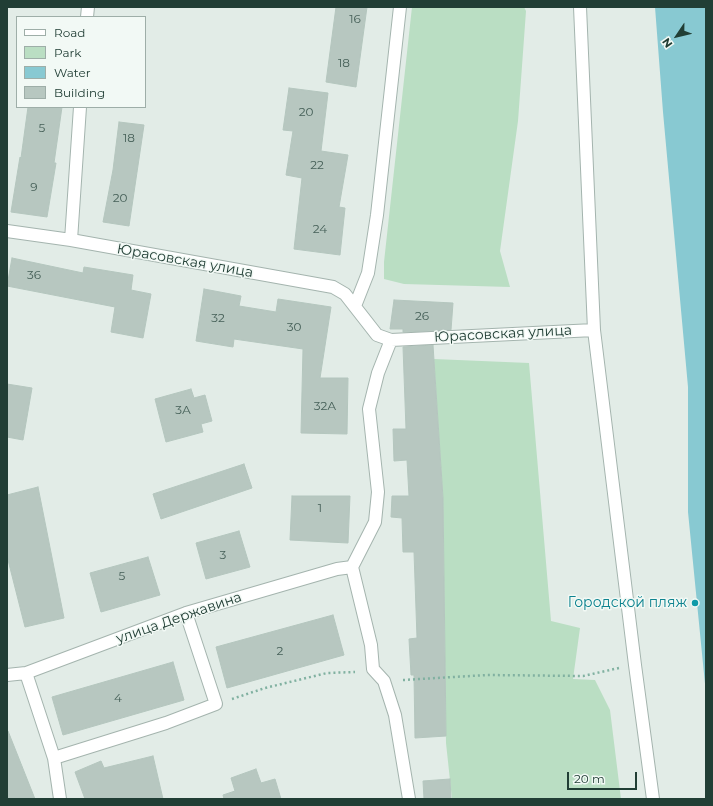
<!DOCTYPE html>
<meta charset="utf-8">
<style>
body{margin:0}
#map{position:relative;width:713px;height:806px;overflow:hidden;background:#e2ece7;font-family:Montserrat,sans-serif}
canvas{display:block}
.frame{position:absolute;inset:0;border:8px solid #213e35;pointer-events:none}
.legend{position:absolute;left:16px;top:16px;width:130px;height:92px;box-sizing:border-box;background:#f2f9f5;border:1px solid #9eaea8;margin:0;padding:5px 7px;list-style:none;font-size:12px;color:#213e35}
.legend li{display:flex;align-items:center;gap:8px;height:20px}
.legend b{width:20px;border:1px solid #9eaea8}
.north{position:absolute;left:657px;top:16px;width:40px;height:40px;-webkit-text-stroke:3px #f2f9f5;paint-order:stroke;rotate:235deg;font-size:11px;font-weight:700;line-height:16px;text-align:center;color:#213e35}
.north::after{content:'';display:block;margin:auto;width:14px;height:18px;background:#213e35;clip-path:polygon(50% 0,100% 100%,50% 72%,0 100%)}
.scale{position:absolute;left:567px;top:772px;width:70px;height:18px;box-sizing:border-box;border:2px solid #213e35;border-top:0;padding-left:5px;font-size:12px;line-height:14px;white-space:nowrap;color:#213e35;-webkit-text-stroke:3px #f2f9f5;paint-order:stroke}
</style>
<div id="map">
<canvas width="713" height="806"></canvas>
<div class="frame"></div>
<ul class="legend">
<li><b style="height:5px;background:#fff"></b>Road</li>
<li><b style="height:11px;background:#badec3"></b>Park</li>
<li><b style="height:11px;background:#88c9d2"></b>Water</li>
<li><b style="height:11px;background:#b7c7c0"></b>Building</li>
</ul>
<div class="north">N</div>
<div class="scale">20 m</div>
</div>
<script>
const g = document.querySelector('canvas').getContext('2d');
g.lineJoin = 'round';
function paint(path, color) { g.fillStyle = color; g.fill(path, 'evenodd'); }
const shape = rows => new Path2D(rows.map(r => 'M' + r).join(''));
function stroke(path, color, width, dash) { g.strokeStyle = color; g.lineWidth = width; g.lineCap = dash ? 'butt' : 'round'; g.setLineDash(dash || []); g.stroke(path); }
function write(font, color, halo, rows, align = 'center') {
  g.font = font + ' Montserrat,sans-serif'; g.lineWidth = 3; g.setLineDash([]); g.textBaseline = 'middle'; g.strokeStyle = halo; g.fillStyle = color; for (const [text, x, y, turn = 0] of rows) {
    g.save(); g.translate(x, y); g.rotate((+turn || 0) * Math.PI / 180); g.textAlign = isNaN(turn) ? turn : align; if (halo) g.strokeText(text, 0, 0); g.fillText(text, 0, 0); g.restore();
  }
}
paint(shape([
 [412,7,524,7,526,11,518,121,500,251,510,287,404,284,384,279,384,262],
 [434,359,529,363,551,621,580,628,573,679,595,680,610,710,621,799,452,799,446,743,443,498]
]), '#badec3');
paint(shape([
 [655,7,706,7,706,694,688,512,688,387,663,112]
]), '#88c9d2');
const building = shape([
 [336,7,367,7,356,87,326,82,336,7],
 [289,88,328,93,321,151,348,155,339,207,345,208,340,255,294,249,302,178,286,175,293,131,283,130,289,88],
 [28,107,62,107,54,163,56,163,47,217,11,212,20,157,21,158,28,107],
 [119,122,144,125,129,226,103,222,113,170,119,122],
 [12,258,83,273,84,267,133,275,131,290,151,294,143,338,111,332,115,307,7,286,12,258],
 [204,289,241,296,239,306,276,312,278,299,331,307,320,378,348,378,347,434,301,433,303,349,234,339,233,347,196,341,204,289],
 [394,300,453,303,451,330,403,332,403,329,390,329,394,300],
 [433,345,443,498,446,736,415,738,414,675,411,675,409,639,417,638,414,552,403,552,402,518,391,517,392,496,409,496,407,460,394,461,393,429,406,429,403,347,433,345],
 [7,384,32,388,23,440,7,437,7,384],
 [191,389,194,398,205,395,212,421,201,424,203,432,166,442,155,399,191,389],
 [244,464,252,488,161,519,153,494,244,464],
 [38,487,64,618,25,627,7,556,7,495,38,487],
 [292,496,350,496,348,543,290,540,292,496],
 [239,531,250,567,206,579,196,543,239,531],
 [148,557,160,595,101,612,90,573,148,557],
 [333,615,344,655,227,688,216,647,333,615],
 [173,662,184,700,63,735,52,697,173,662],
 [7,731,8,731,35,799,7,799,7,731],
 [153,756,163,799,85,799,75,772,101,761,104,768,153,756],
 [256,769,261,783,275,779,281,799,224,799,223,795,235,791,231,778,256,769],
 [450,779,451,799,424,799,423,781,450,779]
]);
paint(building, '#b7c7c0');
stroke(building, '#b4c6be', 1);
const minor = shape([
 [580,7,594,330,635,665,653,799],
 [87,17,88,7],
 [7,231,71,240,333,287,345,294,377,335,391,340,594,330],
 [71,240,80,107],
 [355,306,368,273,377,215,400,7],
 [391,340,378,373,369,409,378,492,375,522,352,567,371,645,373,669,384,681,395,715,409,799],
 [26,673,54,758,166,723,216,704,186,613],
 [7,675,26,673,186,613,337,569,352,567],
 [54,758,60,799]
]);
stroke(minor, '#a4b4ae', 14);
stroke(shape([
 [403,680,487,675,583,676,619,668],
 [232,699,265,688,327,673,355,672]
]), '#81b1a1', 2.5, [2, 3]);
stroke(minor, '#fff', 12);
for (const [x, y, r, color] of [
 [695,603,4,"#0f9aa8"]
]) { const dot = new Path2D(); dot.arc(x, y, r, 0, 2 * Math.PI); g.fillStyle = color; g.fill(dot); stroke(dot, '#f2f9f5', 1.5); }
write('12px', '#466058', null, [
 ["16",355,19],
 ["18",344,63],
 ["20",306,112],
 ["5",42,128],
 ["18",129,138],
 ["22",317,165],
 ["9",34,187],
 ["20",120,198],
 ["24",320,229],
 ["36",34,275],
 ["26",422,316],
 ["32",218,318],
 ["30",294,327],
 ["32А",325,406],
 ["3А",183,410],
 ["1",320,508],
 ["3",223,555],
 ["5",122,576],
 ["2",280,651],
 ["4",118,698]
]);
write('14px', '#213e35', '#f2f9f5', [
 ["Юрасовская улица",185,261,10],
 ["Юрасовская улица",503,334,-3],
 ["улица Державина",179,618,-19]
]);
write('14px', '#0d838f', '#f2f9f5', [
 ["Городской пляж",687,603]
], 'right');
</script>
